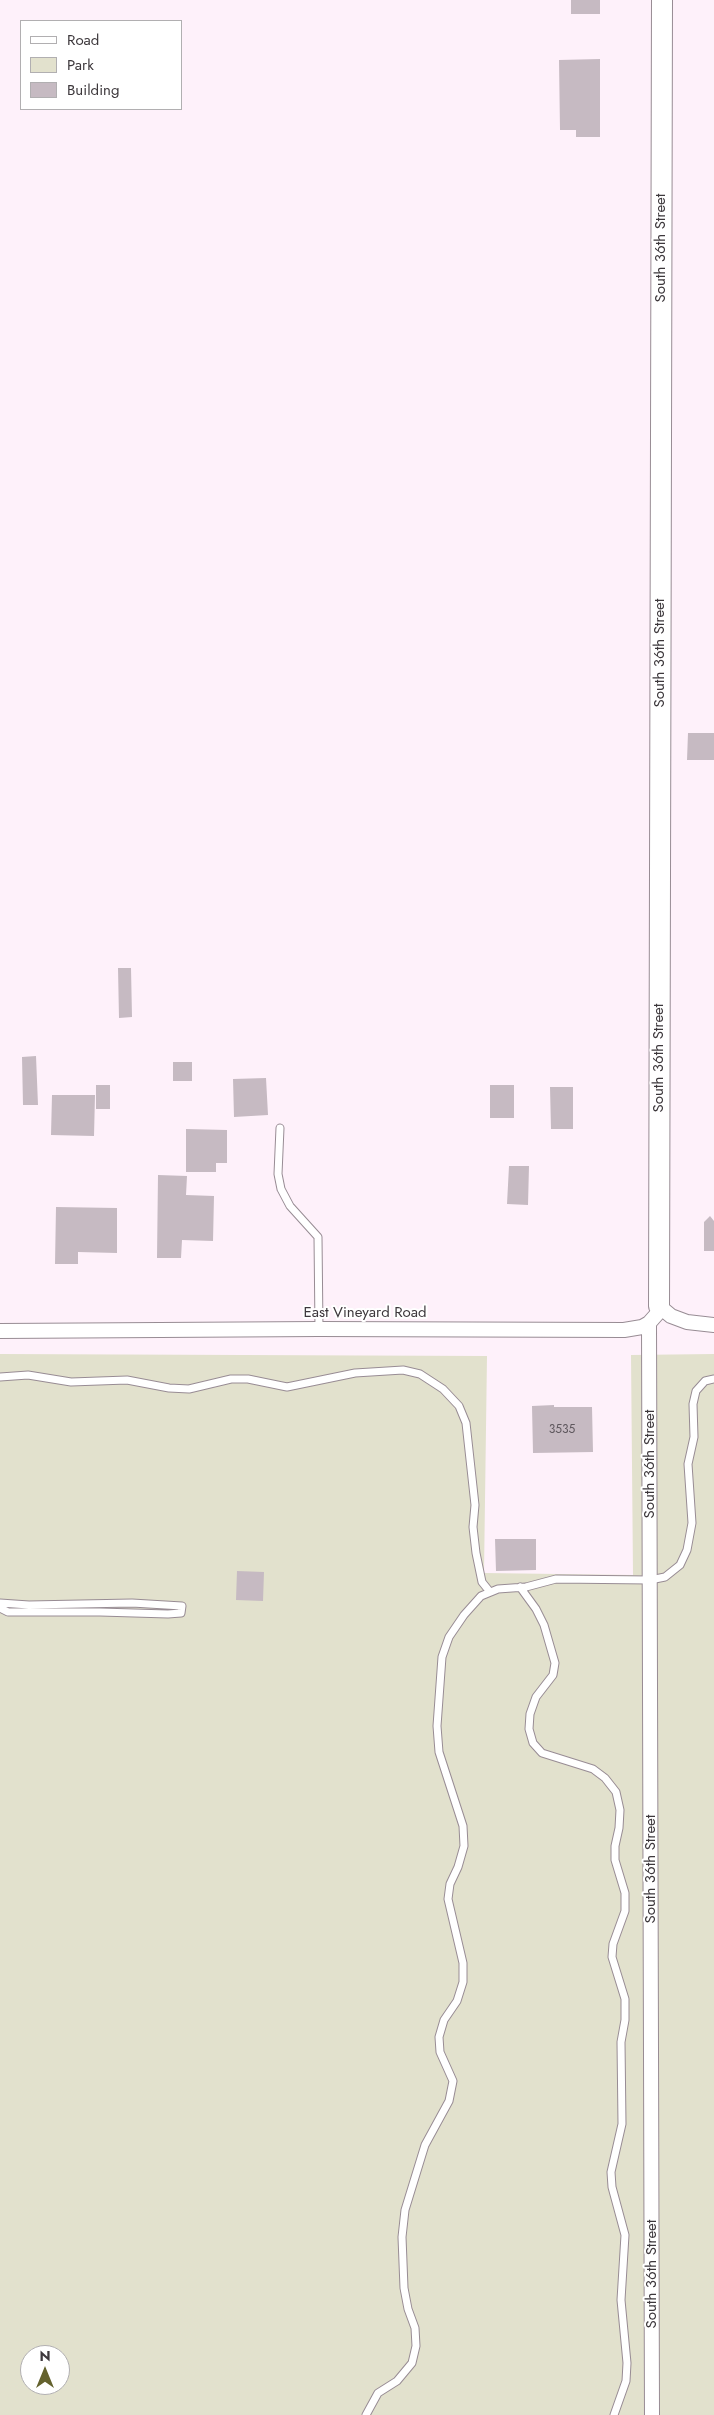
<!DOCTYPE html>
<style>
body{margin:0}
#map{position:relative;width:714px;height:2415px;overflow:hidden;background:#fef1fa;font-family:Jost,sans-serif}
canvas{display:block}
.legend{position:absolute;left:20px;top:20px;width:162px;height:90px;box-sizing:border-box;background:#fff;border:1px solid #b1afb1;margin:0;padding:6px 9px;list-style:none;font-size:15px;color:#3d383c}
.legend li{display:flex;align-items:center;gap:10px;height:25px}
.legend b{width:25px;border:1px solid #b1afb1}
.north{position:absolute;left:20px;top:2345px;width:50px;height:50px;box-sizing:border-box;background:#fff;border:1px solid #b1afb1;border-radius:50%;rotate:0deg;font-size:14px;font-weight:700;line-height:20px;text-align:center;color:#3d383c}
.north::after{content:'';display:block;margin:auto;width:18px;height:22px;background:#64622e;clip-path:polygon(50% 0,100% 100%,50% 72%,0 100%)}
</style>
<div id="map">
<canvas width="714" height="2415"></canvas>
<ul class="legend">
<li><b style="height:6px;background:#fff"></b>Road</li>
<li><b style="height:14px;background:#e2e1cd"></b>Park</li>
<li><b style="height:14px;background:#c6bac2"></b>Building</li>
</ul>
<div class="north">N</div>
</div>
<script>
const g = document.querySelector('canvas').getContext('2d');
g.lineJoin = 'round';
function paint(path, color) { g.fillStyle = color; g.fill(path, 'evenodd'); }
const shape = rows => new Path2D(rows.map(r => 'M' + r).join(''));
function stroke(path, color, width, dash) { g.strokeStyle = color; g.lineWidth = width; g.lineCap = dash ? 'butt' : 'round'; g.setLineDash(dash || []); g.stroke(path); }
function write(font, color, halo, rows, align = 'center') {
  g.font = font + ' Jost,sans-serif'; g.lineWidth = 4; g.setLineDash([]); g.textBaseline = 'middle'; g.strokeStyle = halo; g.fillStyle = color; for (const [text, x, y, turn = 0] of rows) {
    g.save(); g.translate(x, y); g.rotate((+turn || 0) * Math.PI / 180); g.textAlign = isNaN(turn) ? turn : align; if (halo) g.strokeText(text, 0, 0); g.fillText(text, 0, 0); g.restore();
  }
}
paint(shape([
 [0,1354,487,1356,484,1573,633,1575,631,1355,714,1354,714,2415,0,2415],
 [30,2355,60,2355,60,2385,30,2385]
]), '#e2e1cd');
paint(shape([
 [571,0,600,0,600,14,571,14],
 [600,59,600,137,576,137,576,130,560,130,559,60],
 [688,733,714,733,714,760,687,760],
 [118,968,131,968,132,1017,119,1018],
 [36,1056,38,1105,23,1105,22,1057],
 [173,1062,192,1062,192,1081,173,1081],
 [266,1078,268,1115,234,1117,233,1079],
 [96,1085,110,1085,110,1109,96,1109],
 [490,1085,514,1085,514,1118,490,1118],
 [550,1087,573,1087,573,1129,551,1129],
 [52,1095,95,1095,94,1136,51,1135],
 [186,1129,227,1130,227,1163,216,1163,216,1172,186,1172],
 [509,1166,529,1166,528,1205,507,1204],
 [158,1175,187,1176,186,1195,214,1196,213,1241,182,1240,181,1258,157,1258],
 [56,1207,117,1208,117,1253,78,1252,78,1264,55,1264],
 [710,1216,714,1221,714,1251,704,1251,704,1222],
 [554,1405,554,1407,592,1407,593,1452,533,1453,532,1406],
 [495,1539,536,1539,536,1570,496,1571],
 [237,1571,264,1572,263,1601,236,1600]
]), '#c6bac2');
const lane = shape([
 [280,1128,278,1174,281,1189,290,1206,318,1237,319,1329],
 [0,1377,28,1375,71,1382,127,1380,169,1388,189,1389,231,1379,248,1379,287,1387,355,1373,403,1370,420,1374,443,1389,459,1406,466,1423,475,1505,473,1527,476,1553,482,1582,490,1592],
 [520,1587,536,1609,544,1625,555,1663,553,1675,536,1697,530,1714,529,1729,533,1743,542,1753,593,1769,605,1778,616,1792,620,1810,619,1828,615,1846,615,1860,625,1893,625,1911,613,1944,612,1957,625,1999,625,2020,621,2042,622,2124,611,2172,612,2187,625,2235,621,2300,627,2363,626,2381,614,2415],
 [0,1603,29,1605,132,1603,182,1606,181,1613,168,1614,100,1612,8,1612,0,1608],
 [366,2415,378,2393,397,2381,412,2363,416,2346,415,2328,408,2309,404,2288,402,2237,405,2210,425,2145,449,2101,453,2081,440,2052,439,2037,444,2020,457,2001,463,1982,463,1963,448,1899,450,1884,458,1867,464,1846,463,1826,439,1752,437,1726,442,1657,449,1637,464,1615,481,1596,498,1589,526,1587,556,1579,650,1580,665,1577,680,1565,687,1550,692,1523,688,1464,694,1437,693,1404,696,1391,705,1381,714,1379]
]);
const street = shape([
 [649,1323,652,2415],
 [0,1331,319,1329,624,1330,642,1327,649,1323,657,1314,659,1306,671,1316,687,1322,714,1325]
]);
const secondary = shape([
 [659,1306,662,0]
]);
stroke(lane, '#988c94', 9);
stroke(street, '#988c94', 16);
stroke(secondary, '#988c94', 22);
stroke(lane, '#fff', 7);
stroke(street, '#fff', 14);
stroke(secondary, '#fff', 20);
write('12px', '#5f585e', null, [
 ["3535",562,1430]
]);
write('15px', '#3d383c', '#fff', [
 ["South 36th Street",661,248,-90],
 ["South 36th Street",660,653,-90],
 ["South 36th Street",659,1058,-90],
 ["East Vineyard Road",365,1313],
 ["South 36th Street",650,1464,-90],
 ["South 36th Street",651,1869,-90],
 ["South 36th Street",652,2274,-90]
]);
</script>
